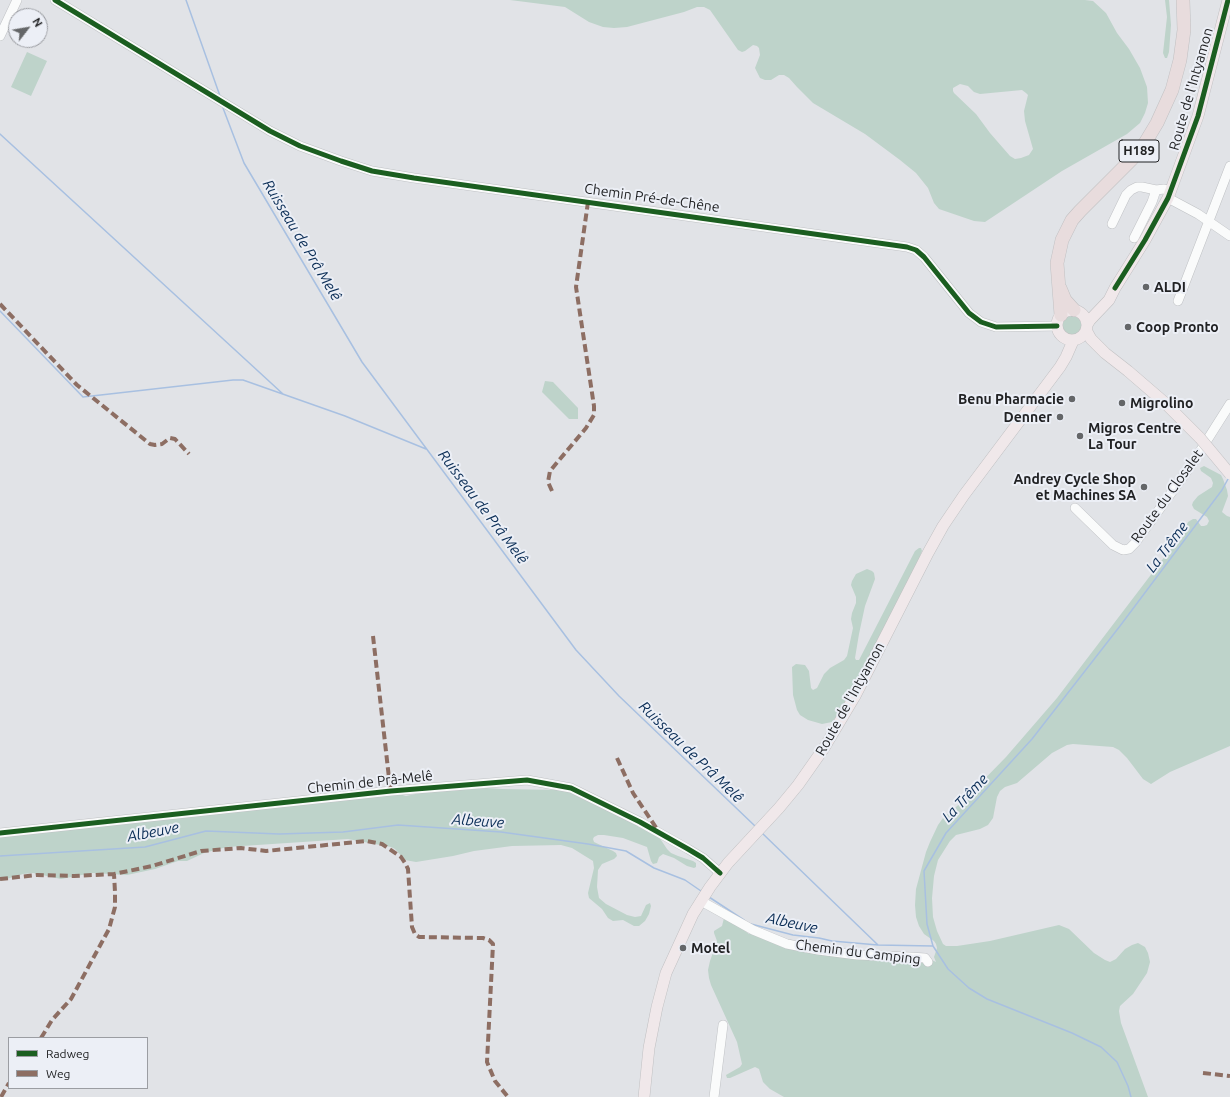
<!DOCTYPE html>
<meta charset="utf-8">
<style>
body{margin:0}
#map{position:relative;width:1230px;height:1097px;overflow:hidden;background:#e1e3e7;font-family:Ubuntu,sans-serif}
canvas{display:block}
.legend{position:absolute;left:8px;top:1037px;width:140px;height:52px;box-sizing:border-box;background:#eceff6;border:1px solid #9b9da2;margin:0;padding:5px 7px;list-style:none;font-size:12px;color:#212224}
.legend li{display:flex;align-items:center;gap:8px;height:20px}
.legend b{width:20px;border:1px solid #9b9da2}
.north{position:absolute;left:8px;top:8px;width:40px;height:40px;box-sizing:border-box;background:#eceff6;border:1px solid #9b9da2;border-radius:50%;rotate:59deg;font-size:11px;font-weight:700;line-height:16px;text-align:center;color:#212224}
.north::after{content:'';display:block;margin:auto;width:14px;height:18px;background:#646668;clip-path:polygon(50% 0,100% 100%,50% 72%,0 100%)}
</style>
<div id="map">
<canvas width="1230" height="1097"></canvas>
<ul class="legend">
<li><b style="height:5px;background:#1b5e20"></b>Radweg</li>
<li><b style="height:5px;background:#8d6e63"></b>Weg</li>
</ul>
<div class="north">N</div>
</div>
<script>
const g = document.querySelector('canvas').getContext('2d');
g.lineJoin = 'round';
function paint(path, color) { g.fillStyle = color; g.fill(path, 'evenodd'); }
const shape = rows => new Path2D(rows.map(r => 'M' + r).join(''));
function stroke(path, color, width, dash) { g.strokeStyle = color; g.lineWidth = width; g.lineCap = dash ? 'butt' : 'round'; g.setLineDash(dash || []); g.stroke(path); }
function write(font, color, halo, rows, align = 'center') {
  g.font = font + ' Ubuntu,sans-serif'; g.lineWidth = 4; g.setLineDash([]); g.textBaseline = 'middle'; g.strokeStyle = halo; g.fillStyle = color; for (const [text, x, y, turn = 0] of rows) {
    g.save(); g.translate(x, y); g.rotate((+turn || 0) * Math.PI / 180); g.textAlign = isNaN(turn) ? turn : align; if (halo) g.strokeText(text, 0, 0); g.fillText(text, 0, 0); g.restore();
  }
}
paint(shape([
 [510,0,1085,0,1093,1,1106,13,1117,33,1129,49,1140,68,1147,87,1148,103,1145,113,1140,123,1127,134,1062,171,985,222,974,221,939,209,934,203,928,188,916,173,900,160,865,134,813,103,797,87,789,78,784,75,779,75,771,80,765,80,760,78,755,68,760,55,759,48,757,46,753,45,745,51,742,52,738,50,710,10,704,7,697,7,684,12,627,27,614,28,603,27,589,22,565,7],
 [960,84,968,86,974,92,980,94,1022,90,1026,93,1028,95,1024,111,1025,121,1033,149,1029,155,1021,158,1015,159,1010,156,990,133,976,114,954,93,953,91,953,88],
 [1165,0,1169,0,1171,25,1169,52,1167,58,1165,58,1163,53,1167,17],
 [27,52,47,61,31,96,11,87],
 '1062 326a10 10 0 1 1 20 0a10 10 0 1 1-20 0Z',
 [545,381,553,382,578,408,578,419,569,419,542,392],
 [1204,466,1221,475,1223,479,1227,490,1228,496,1222,512,1227,516,1230,517,1230,746,1170,772,1151,784,1143,779,1127,758,1119,750,1113,747,1073,744,1067,745,1052,753,1017,783,1005,787,1000,791,997,797,993,818,988,825,980,829,956,835,950,841,938,860,934,876,932,898,933,917,937,931,943,944,946,946,957,946,990,941,1059,925,1069,929,1094,953,1105,960,1110,962,1116,959,1125,949,1132,945,1138,943,1145,947,1148,953,1150,962,1147,973,1133,994,1120,1006,1119,1011,1121,1023,1148,1097,784,1097,770,1089,763,1082,759,1069,755,1067,730,1078,727,1078,726,1075,740,1067,742,1064,737,1042,711,985,709,978,708,970,710,961,717,941,714,933,714,931,722,926,724,918,737,924,749,934,756,930,795,943,930,959,936,962,934,957,937,948,936,944,934,941,924,934,919,926,916,917,915,905,916,889,926,852,930,842,938,825,943,818,963,801,1006,757,1057,698,1169,551,1185,529,1188,522,1193,519,1196,519,1201,526,1204,526,1207,525,1209,521,1207,517,1194,509,1192,505,1193,502,1198,496,1212,487,1213,483,1211,478,1201,471,1200,468],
 [919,548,921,548,922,551,919,559,856,687,840,712,832,722,822,724,808,720,800,715,797,710,793,695,792,667,796,664,805,665,809,671,811,688,813,690,817,688,824,674,830,668,844,660,847,656,853,628,851,619,852,613,856,603,856,597,851,585,852,581,856,574,867,569,872,571,874,573,875,579,865,606,859,634,855,658,856,660,859,660,915,551],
 [487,788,502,789,559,790,572,792,659,837,667,849,671,853,678,856,693,861,696,863,696,867,694,868,687,866,674,858,663,854,659,857,657,863,653,864,651,861,647,847,623,838,604,835,598,835,594,837,593,839,594,842,613,851,616,853,617,856,614,859,602,864,598,870,597,887,599,898,606,904,627,915,635,917,641,916,646,905,650,903,651,906,649,914,645,921,639,926,634,926,623,920,613,921,608,918,602,909,589,898,588,893,594,868,593,861,572,848,561,845,512,846,474,851,453,856,416,862,405,860,395,849,391,847,348,839,227,847,204,853,187,861,178,861,155,869,127,875,92,873,61,879,33,873,23,874,0,881,0,836,396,793,406,796,420,793]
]), '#bed3ca');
stroke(shape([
 [186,0,220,96],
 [223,108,244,163,362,362,576,650,619,696,755,826],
 [0,134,283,394],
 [0,311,83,397,233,380,243,380,345,416,426,449],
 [762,833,878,945],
 [0,856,145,847,206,831,279,834,343,832,398,825,501,832,588,844,626,851,654,868,685,880,701,891],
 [709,897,744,920],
 [751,924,793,935,819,938,832,941,878,945,933,946],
 [1131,1097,1128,1086,1117,1062,1101,1047,1072,1033,987,999,969,988,948,969,933,946,927,924,924,871,946,833,1032,739,1120,626,1222,490,1228,479]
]), '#a8c0e1', 1.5);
const minor = shape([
 [55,0,270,131,300,146,341,161,372,171,414,178,907,247,916,250,924,257,969,313,981,322,996,327,1057,326],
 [0,36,17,0],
 [1168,198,1198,214,1230,236],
 [1112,224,1126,195,1131,190,1137,187,1142,187,1156,190],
 [1134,238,1152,202,1156,190,1164,189,1170,191],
 [1178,301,1230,166],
 [1075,508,1113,545,1123,550,1129,549,1135,543,1192,464,1230,404],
 [0,833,391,791,527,780,571,788,640,822,688,849,703,858,720,873],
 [701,901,753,930,787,944,818,950,857,955,910,957,925,958,928,962],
 [714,1097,723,1025]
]);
const major = shape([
 '1057 325a15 15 0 1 1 30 0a15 15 0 1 1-30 0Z',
 [1087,325,1090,320,1109,300,1115,288,1145,240,1168,198,1198,116,1228,0],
 [1086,330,1091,339,1105,353,1128,371,1164,402,1200,438],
 [644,1097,649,1048,657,1007,666,973,693,914,710,887,728,863,779,808,798,785,824,748,855,696,928,553,943,526,964,495,1060,367,1066,357,1073,341]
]);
const highway = shape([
 [1060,288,1065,300,1074,310],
 [1061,315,1057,263,1062,240,1072,220,1080,211,1131,160,1145,143,1157,123,1172,90,1180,60,1184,30,1183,0]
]);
stroke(minor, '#bfc1c4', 10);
stroke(major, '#c0c0c2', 12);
stroke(highway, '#c0c0c2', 14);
stroke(minor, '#fafbfb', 9);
stroke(major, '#f0e8ea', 11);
stroke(highway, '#e8dcdd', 13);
const majorBridge = shape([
 [1200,438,1230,474]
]);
stroke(majorBridge, '#c0c0c2', 12, []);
stroke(majorBridge, '#f0e8ea', 11);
stroke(shape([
 [0,304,77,385,150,444,155,445,162,444,170,438,175,439,189,454],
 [552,491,548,482,550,471,586,428,594,415,594,406,576,287,588,202],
 [373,636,389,778,391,791],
 [617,758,633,793,657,829],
 [0,879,37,875,74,876,114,874,152,866,201,851,241,848,266,851,367,841,382,844,401,857,405,863,408,869,412,927,415,934,419,937,483,938,489,940,493,944,487,1062,495,1081,508,1097],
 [41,1038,52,1020,71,999,109,929,115,907,115,892,114,874],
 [1203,1073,1230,1076],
 [1,1097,9,1083]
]), '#8d6e63', 4, [8, 4]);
stroke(shape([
 [55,0,270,131,300,146,341,161,372,171,414,178,907,247,916,250,924,257,969,313,981,322,996,327,1057,326],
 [1115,288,1145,240,1168,198,1198,116,1228,0],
 [0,833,391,791,527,780,571,788,640,822,688,849,703,858,720,873]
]), '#1b5e20', 5);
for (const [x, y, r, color] of [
 [1146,287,4,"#646668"],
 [1128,327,4,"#646668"],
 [1072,399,4,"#646668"],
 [1122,403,4,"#646668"],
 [1060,417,4,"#646668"],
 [1080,436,4,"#646668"],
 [1144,487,4,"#646668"],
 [683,948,4,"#646668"]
]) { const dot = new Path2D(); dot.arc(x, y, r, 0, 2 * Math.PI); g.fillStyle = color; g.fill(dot); stroke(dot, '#eceff6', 1.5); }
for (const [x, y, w] of [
 [1139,151,40]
]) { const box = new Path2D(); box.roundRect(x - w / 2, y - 11, w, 22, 3); g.fillStyle = '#eceff6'; g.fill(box); stroke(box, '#212224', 1); }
write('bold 13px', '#212224', null, [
 ["H189",1139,151]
]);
write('14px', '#212224', '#eceff6', [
 ["Route de l'Intyamon",1191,89,-74],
 ["Chemin Pré-de-Chêne",652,198,8],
 ["Route du Closalet",1167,496,-54],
 ["Route de l'Intyamon",850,699,-61],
 ["Chemin de Prâ-Melê",370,782,-6],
 ["Chemin du Camping",858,952,7]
]);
write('bold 14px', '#212224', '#eceff6', [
 ["ALDI",1154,287],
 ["Coop Pronto",1136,327],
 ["Benu Pharmacie",1064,399,"right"],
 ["Migrolino",1130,403],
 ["Denner",1052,417,"right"],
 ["Migros Centre",1088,428],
 ["La Tour",1088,444],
 ["Andrey Cycle Shop",1136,479,"right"],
 ["et Machines SA",1136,495,"right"],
 ["Motel",691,948]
], 'left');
write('italic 15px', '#092c55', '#eceff6', [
 ["Ruisseau de Prâ Melê",302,240,59],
 ["Ruisseau de Prâ Melê",483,507,53],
 ["La Trême",1167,547,-53],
 ["Ruisseau de Prâ Melê",691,752,44],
 ["La Trême",965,798,-47],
 ["Albeuve",478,821,4],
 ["Albeuve",153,832,-11],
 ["Albeuve",792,923,12]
]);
</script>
